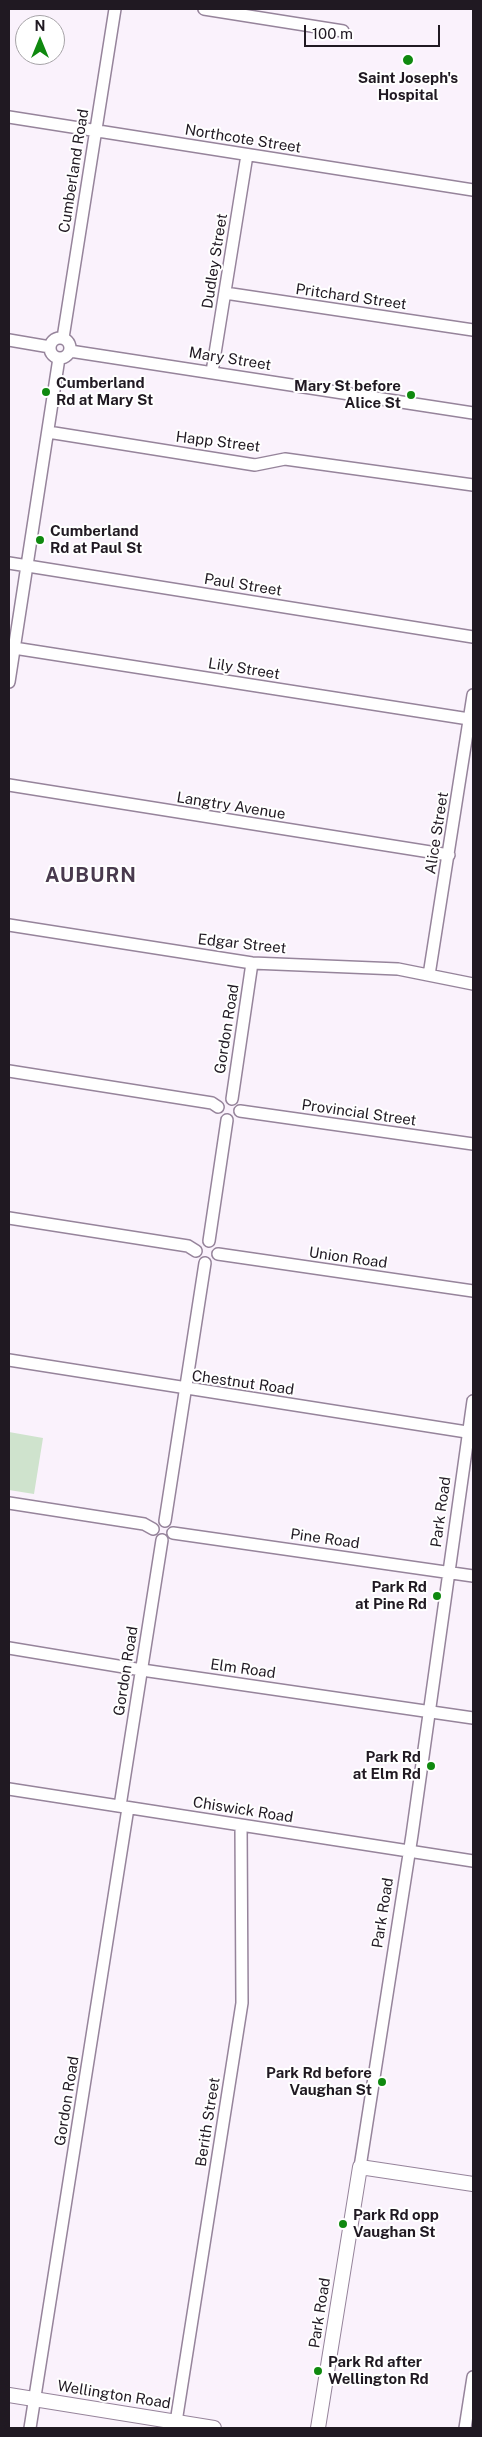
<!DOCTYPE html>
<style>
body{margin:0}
#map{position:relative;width:482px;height:2437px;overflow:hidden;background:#faf2fc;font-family:"Public Sans",sans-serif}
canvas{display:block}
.frame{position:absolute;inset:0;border:10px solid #201922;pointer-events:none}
.north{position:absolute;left:15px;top:15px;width:50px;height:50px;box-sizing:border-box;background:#fff;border:1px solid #a6a3a7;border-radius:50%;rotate:0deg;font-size:14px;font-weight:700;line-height:20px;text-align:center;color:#201922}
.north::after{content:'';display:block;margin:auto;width:18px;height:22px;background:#0f890f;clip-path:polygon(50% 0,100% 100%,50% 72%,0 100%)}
.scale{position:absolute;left:304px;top:25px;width:136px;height:22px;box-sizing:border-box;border:2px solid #201922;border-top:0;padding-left:6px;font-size:15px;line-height:18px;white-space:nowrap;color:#201922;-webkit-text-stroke:4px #fff;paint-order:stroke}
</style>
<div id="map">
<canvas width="482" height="2437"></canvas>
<div class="frame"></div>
<div class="north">N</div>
<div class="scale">100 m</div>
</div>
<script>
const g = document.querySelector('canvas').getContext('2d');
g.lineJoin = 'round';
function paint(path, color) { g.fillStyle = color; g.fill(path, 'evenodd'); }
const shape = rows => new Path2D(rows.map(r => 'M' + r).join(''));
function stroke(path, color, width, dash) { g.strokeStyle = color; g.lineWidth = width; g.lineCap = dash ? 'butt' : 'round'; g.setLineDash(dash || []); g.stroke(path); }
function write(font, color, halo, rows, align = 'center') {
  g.font = font + ' "Public Sans",sans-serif'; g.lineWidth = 4; g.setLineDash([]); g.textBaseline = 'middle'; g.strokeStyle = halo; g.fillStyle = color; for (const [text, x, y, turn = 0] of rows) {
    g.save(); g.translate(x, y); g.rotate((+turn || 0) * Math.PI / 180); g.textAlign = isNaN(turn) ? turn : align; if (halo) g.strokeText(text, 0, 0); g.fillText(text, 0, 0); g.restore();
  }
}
paint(shape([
 [9,1432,43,1438,34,1494,9,1490]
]), '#cfe3cd');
const minor = shape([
 [204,9,343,31],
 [9,117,473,190],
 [225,293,473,330],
 [63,338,115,9],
 '50 348a10 10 0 1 1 20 0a10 10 0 1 1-20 0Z',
 [9,340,50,347],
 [70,351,473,413],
 [212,372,247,155],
 [48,432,255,465,285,459,473,485],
 [9,563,473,637],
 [14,648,469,719],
 [9,682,59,358],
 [9,785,449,855],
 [9,925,252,963,398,969,473,984],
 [429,975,473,695],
 [9,1071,212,1103,218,1107],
 [232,1099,252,963],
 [240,1111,473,1144],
 [9,1218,188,1246,196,1251],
 [209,1241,227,1120],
 [218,1254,473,1291],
 [9,1360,473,1433],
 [9,1503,144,1524,153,1529],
 [165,1521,205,1263],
 [173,1533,473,1576],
 [9,1648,142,1670,473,1718],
 [9,1789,473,1861],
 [120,1806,162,1540],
 [360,2167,412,1835,473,1401],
 [176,2422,242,2003,241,1825],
 [30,2428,128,1808],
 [465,2428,473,2377]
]);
const major = shape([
 [9,2395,214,2428],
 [318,2428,360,2167,473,2184]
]);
stroke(minor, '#96849b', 14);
stroke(major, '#96849b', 16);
stroke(minor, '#fff', 11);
stroke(major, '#fff', 14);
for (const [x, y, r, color] of [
 [408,60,6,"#0f890f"],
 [46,392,5,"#0f890f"],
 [411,395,5,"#0f890f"],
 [40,540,5,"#0f890f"],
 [437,1596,5,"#0f890f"],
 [431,1766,5,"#0f890f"],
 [382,2082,5,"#0f890f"],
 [343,2224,5,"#0f890f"],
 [318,2371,5,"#0f890f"]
]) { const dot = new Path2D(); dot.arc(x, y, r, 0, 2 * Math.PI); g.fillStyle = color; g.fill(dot); stroke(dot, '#fff', 2); }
write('bold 15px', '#201922', '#fff', [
 ["Saint Joseph's",408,78,"center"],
 ["Hospital",408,95,"center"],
 ["Cumberland",56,383],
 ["Rd at Mary St",56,400],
 ["Mary St before",401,386,"right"],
 ["Alice St",401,403,"right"],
 ["Cumberland",50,531],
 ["Rd at Paul St",50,548],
 ["Park Rd",427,1587,"right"],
 ["at Pine Rd",427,1604,"right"],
 ["Park Rd",421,1757,"right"],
 ["at Elm Rd",421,1774,"right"],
 ["Park Rd before",372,2073,"right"],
 ["Vaughan St",372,2090,"right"],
 ["Park Rd opp",353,2215],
 ["Vaughan St",353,2232],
 ["Park Rd after",328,2362],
 ["Wellington Rd",328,2379]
], 'left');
write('15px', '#201922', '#fff', [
 ["Northcote Street",243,139,9],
 ["Cumberland Road",74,171,-81],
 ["Dudley Street",215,261,-81],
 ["Pritchard Street",351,297,8],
 ["Mary Street",230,359,9],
 ["Happ Street",218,442,7],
 ["Paul Street",243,585,9],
 ["Lily Street",244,669,9],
 ["Langtry Avenue",231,806,9],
 ["Alice Street",437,833,-81],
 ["Edgar Street",242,944,6],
 ["Gordon Road",227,1029,-81],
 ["Provincial Street",359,1113,8],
 ["Union Road",348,1258,8],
 ["Chestnut Road",243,1383,8],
 ["Park Road",441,1512,-82],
 ["Pine Road",325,1539,8],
 ["Elm Road",243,1669,8],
 ["Gordon Road",126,1671,-81],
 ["Chiswick Road",243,1810,9],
 ["Park Road",383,1913,-81],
 ["Gordon Road",67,2101,-81],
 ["Berith Street",208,2122,-81],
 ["Park Road",320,2313,-81],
 ["Wellington Road",114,2395,9]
]);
g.letterSpacing = '1px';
write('bold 20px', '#493a4e', '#fff', [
 ["AUBURN",91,876]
]);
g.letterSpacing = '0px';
</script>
